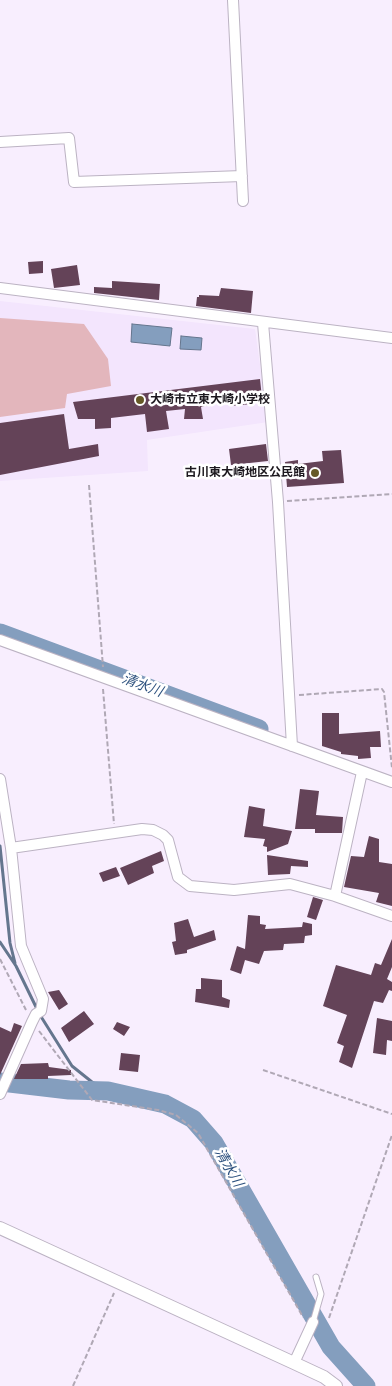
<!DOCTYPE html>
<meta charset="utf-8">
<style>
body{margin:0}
canvas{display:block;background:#f8eefe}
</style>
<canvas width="392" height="1386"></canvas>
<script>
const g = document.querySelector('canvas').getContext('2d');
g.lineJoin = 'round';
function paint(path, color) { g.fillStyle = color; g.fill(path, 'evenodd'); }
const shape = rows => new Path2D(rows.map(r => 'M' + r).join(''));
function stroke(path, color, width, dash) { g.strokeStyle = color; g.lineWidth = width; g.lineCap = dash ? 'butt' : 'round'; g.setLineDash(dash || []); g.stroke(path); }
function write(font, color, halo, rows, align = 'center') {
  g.font = font + ' "Roboto Condensed","Noto Sans JP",sans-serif'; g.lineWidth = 5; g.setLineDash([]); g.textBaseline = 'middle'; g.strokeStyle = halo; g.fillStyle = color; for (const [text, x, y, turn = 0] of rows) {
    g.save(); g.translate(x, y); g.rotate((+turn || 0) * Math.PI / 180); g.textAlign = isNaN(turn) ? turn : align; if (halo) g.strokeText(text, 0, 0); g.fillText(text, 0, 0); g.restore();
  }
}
paint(shape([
 [0,301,255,329,268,422,147,440,148,471,0,481]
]), '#f3e5fd');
paint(shape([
 [0,318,84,324,108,359,111,386,67,394,65,408,0,417]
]), '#e3b6bc');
const water = shape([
 [132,324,172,328,170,346,131,342,132,324],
 [181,336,202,338,201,350,180,349,181,336]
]);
paint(water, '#849ebe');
stroke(water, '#65768e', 1);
stroke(shape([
 [0,846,10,943,15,963],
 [0,942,16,966,37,1009],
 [40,1015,72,1066,92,1082,108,1091]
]), '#65768e', 3);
stroke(shape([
 [0,633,259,729],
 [0,1082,69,1090,108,1091,165,1104,193,1119,214,1143,331,1347,366,1386]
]), '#849ebe', 19);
paint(shape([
 [43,261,43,273,29,274,28,262],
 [77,265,80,285,54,288,51,269],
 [112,281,160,284,159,300,94,293,94,287,112,288],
 [221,288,253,291,251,313,196,306,197,297,199,297,199,295,219,296],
 [260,379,262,398,250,400,251,404,232,406,231,403,221,404,220,402,201,407,203,419,184,419,185,409,166,411,169,429,147,432,145,414,111,418,111,428,95,429,95,419,78,419,73,402],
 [64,414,69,449,98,444,99,456,0,475,0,423],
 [266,444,268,461,231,465,229,449],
 [341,450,344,483,287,487,285,462,298,460,298,464,323,461,322,451],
 [322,713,339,713,339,734,380,731,381,747,370,747,371,758,358,759,358,756,341,754,341,752,322,746],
 [300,789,319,791,316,815,343,817,342,833,315,833,315,829,295,829],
 [249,806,265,809,263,826,292,831,288,844,267,852,267,847,263,846,265,839,244,837],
 [369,836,379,839,379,862,392,864,392,906,376,902,379,893,344,887,351,856,364,857],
 [161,851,164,861,152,866,154,873,128,885,120,868],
 [267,855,308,861,308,867,291,866,290,874,268,875],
 [116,867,120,876,103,882,99,873],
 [313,897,323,900,316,920,307,917],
 [248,915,260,916,260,924,266,925,265,929,302,927,303,922,312,924,312,935,305,936,304,943,284,944,283,950,264,951,259,964,245,960,241,974,230,970,237,946,245,949],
 [188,919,194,937,214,930,216,940,187,950,187,953,175,955,172,942,176,941,174,923],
 [392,939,392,967,387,979,392,982,392,991,389,990,383,1003,374,1001,352,1068,339,1062,344,1046,337,1043,347,1015,323,1006,336,965,371,975,375,963,381,965],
 [201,978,222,980,222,997,230,1000,229,1008,195,1002,196,989,201,989],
 [59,990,68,1004,59,1010,48,992],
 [84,1011,94,1024,69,1042,61,1028],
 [377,1018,392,1021,392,1041,387,1040,386,1055,373,1053],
 [117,1022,130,1027,124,1036,113,1029],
 [14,1023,22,1026,0,1075,0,1027,11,1032],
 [121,1053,140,1055,138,1072,119,1070],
 [48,1063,49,1067,71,1070,71,1075,48,1076,48,1079,14,1079,21,1064]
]), '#644358');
const service = shape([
 [313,1322,321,1294,316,1277]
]);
const minor = shape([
 [233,0,243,201],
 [0,142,69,138,74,182,242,176],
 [0,288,392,338],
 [263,323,278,502,292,746],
 [0,640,392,782],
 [0,779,11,848,21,946,43,999,41,1011,36,1014,32,1022,0,1094],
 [11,848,142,829,153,830,163,835,168,840,178,877,190,886,234,890,290,884,335,896,392,916],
 [335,896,362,772],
 [294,1363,313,1322]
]);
const tertiary = shape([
 [0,1228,294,1363,324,1377,336,1386]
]);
stroke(service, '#bcb3c3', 7);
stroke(minor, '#bcb3c3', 12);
stroke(tertiary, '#bcb3c3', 14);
stroke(shape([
 [89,485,103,667],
 [287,501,392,494],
 [103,689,114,824],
 [299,695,382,689,384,692,392,768],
 [0,959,26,1010],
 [39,1031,92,1100,158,1110,176,1115,198,1133,303,1317],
 [263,1070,392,1114],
 [329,1318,392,1135],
 [73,1386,114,1293]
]), '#b0a8b5', 2, [5, 2.5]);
stroke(service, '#fff', 5);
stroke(minor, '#fff', 10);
stroke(tertiary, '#fff', 12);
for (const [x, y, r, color] of [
 [140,400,5,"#655926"],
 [315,473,5,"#655926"]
]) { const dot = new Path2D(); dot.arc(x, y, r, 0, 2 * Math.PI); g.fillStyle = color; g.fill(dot); stroke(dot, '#fff', 2); }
write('bold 12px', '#1c181e', '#fff', [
 ["大崎市立東大崎小学校",150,400],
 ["古川東大崎地区公民館",305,473,"right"]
], 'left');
write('italic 14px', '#2d517e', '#fff', [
 ["清水川",142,686,20],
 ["清水川",228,1168,60]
]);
</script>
